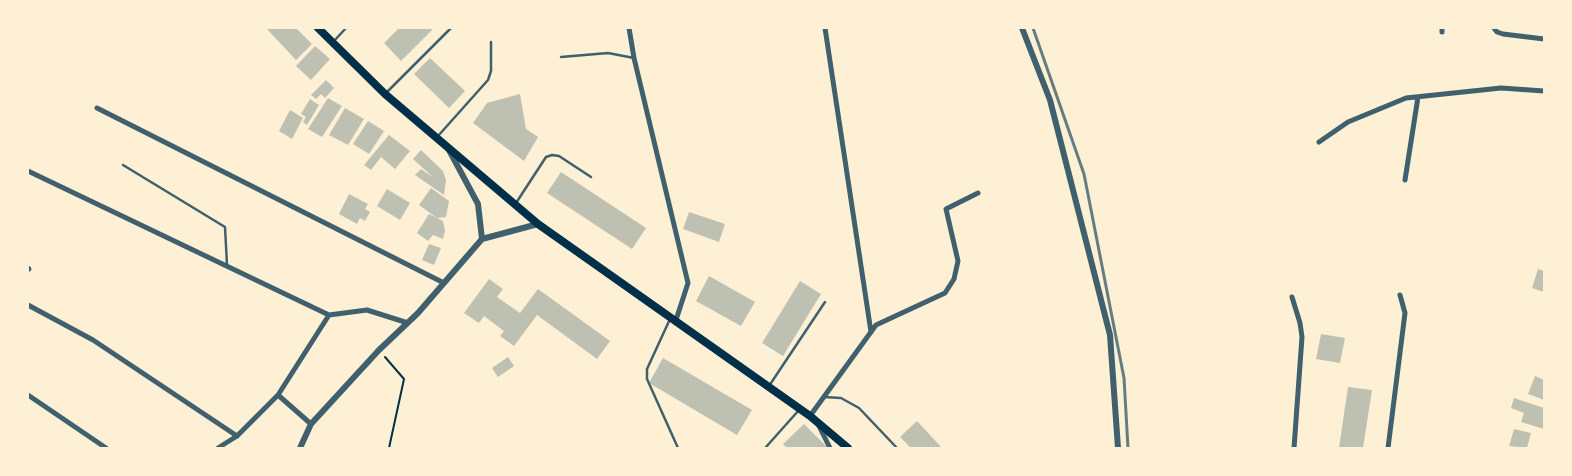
<!DOCTYPE html>
<style>
body{margin:0}
#map{position:relative;width:1572px;height:476px;overflow:hidden;background:#fdf0d5;font-family:"Fira Sans Condensed",sans-serif}
canvas{display:block}
.frame{position:absolute;inset:0;border:29px solid #fdf0d5;pointer-events:none}
</style>
<div id="map">
<canvas width="1572" height="476"></canvas>
<div class="frame"></div>
</div>
<script>
const g = document.querySelector('canvas').getContext('2d');
g.lineJoin = 'round';
function paint(path, color) { g.fillStyle = color; g.fill(path, 'evenodd'); }
const shape = rows => new Path2D(rows.map(r => 'M' + r).join(''));
function stroke(path, color, width, dash) { g.strokeStyle = color; g.lineWidth = width; g.lineCap = dash ? 'butt' : 'round'; g.setLineDash(dash || []); g.stroke(path); }
paint(shape([
 [266,28,296,28,312,44,296,60],
 [399,28,434,28,401,61,384,43],
 [315,46,330,59,311,80,296,66],
 [430,58,465,91,449,108,414,74],
 [326,80,334,88,325,98,321,94,316,99,311,95],
 [520,94,526,129,538,137,524,161,473,123,487,103],
 [328,98,342,106,322,137,308,129],
 [310,99,319,105,307,125,303,122,306,117,301,114],
 [345,108,364,119,348,145,329,135],
 [290,110,303,118,292,139,279,131],
 [368,121,384,131,369,154,353,144],
 [389,135,410,151,395,169,381,157,371,170,364,165],
 [421,150,443,171,446,180,444,195,415,175,421,169,434,178,413,159],
 [561,172,646,228,632,249,547,193],
 [431,188,449,201,446,217,437,218,419,205],
 [387,189,410,203,400,220,377,206],
 [349,194,368,204,365,209,370,212,365,221,360,218,357,224,339,214],
 [689,212,725,224,719,242,683,229],
 [429,214,443,221,445,231,443,239,433,235,428,241,417,233],
 [429,244,441,248,434,265,422,260],
 [1538,269,1544,271,1544,292,1532,288],
 [709,276,755,302,741,326,696,301],
 [489,279,503,289,497,297,520,313,538,289,610,341,597,359,537,315,514,346,500,336,504,331,484,316,479,323,464,313],
 [800,281,821,294,783,356,762,343],
 [1321,334,1345,338,1340,363,1316,359],
 [508,357,514,366,498,377,492,368],
 [663,358,752,410,737,435,649,383],
 [1535,376,1544,380,1544,400,1528,394],
 [1348,387,1372,390,1363,448,1339,448],
 [1514,398,1544,408,1544,429,1521,422,1524,413,1511,408],
 [917,421,942,448,911,448,900,437],
 [804,424,828,448,787,448,783,444],
 [1514,429,1531,433,1527,448,1509,446]
]), '#bec0b2');
stroke(shape([
 [385,357,404,379,389,448]
]), '#003049', 2);
stroke(shape([
 [334,41,346,28],
 [561,57,608,53,634,58],
 [386,93,451,28],
 [438,136,488,80,491,71,491,42],
 [123,165,225,227,227,265],
 [516,203,546,157,552,155,559,156,591,177],
 [670,319,647,369,647,379,678,448],
 [769,386,825,302],
 [824,397,841,398,859,408,897,448],
 [768,448,766,447,799,410]
]), '#3f606c', 2.5);
stroke(shape([
 [629,28,634,58,688,283,676,320],
 [825,28,871,332],
 [1494,28,1497,32,1503,34,1544,39],
 [1442,32,1442,28],
 [97,108,444,283],
 [1319,142,1348,122,1406,98,1501,88,1544,91],
 [28,171,329,315,367,310,408,323],
 [1405,180,1418,97],
 [28,268,29,269],
 [1292,297,1300,323,1302,337,1294,448],
 [28,305,93,340,237,436],
 [28,395,106,448],
 [278,395,329,315],
 [810,416,876,325,945,293,954,279,958,261,946,209,978,193],
 [817,422,830,448],
 [218,448,237,436,278,395,311,424],
 [1388,448,1405,313,1400,295]
]), '#3f606c', 5);
stroke(shape([
 [1022,28,1050,100,1110,335,1118,448],
 [449,150,478,204,482,239],
 [300,448,311,424,379,350,418,313,482,239,538,224]
]), '#3f606c', 6);
stroke(shape([
 [318,28,385,94,538,224,810,416,848,448]
]), '#003049', 8);
stroke(shape([
 [1033,28,1084,174,1124,378,1128,448]
]), '#657d81', 3);
</script>
